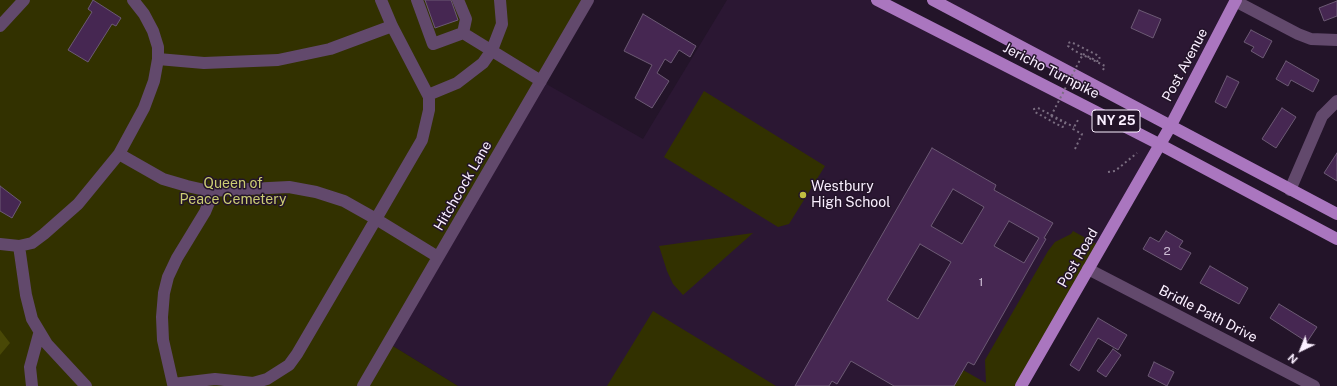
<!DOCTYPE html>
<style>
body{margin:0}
#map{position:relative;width:1337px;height:386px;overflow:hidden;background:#231429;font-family:"Public Sans",sans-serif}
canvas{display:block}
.north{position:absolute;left:1281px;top:330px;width:40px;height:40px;-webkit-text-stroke:3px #231429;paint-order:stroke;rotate:223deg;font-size:11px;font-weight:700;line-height:16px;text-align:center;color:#faefff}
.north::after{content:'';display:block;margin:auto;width:14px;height:18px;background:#faefff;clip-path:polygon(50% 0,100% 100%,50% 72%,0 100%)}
</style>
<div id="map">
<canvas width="1337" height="386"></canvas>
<div class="north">N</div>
</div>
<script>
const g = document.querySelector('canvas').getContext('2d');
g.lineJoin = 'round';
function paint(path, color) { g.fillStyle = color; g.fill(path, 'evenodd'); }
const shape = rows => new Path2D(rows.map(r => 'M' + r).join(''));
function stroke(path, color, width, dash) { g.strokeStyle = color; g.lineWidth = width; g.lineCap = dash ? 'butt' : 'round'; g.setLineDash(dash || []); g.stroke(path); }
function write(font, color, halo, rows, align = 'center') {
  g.font = font + ' "Public Sans",sans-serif'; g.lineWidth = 3; g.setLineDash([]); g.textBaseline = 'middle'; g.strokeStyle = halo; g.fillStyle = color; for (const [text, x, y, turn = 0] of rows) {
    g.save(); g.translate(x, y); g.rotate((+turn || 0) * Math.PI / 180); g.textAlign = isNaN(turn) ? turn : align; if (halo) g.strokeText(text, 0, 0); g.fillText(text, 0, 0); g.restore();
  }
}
paint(shape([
 [727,0,877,0,1159,144,1021,386,458,386,388,343,541,81,643,139],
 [933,0,1236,0,1170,127]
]), '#2b1733');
paint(shape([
 [0,0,588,0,388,343,458,386,0,386],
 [704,91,825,166,789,224,778,227,664,157],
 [1073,231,1102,247,1021,386,954,386,963,370,986,383,985,360,1048,251,1055,242,1071,234],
 [753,233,683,295,673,284,667,271,659,246],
 [653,311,776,386,607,386]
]), '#323100');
paint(shape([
 [0,330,10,343,0,355]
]), '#494806');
const building = shape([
 [93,0,121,18,116,26,112,24,88,62,68,50,92,12,88,9,93,0],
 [425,0,451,0,458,20,435,28,425,0],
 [1337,1,1337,16,1324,21,1319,8,1337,1],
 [1139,10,1161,19,1153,38,1131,28,1139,10],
 [643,14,696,46,690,57,679,50,671,63,665,59,657,73,669,81,652,108,635,98,652,65,624,51,643,14],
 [1251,30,1272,41,1263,58,1251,51,1254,47,1244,42,1251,30],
 [1286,61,1319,80,1313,92,1291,80,1288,86,1276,79,1286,61],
 [1227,76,1239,82,1226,108,1215,102,1227,76],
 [1282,108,1296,117,1276,148,1262,139,1282,108],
 [932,148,996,185,994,190,1053,223,1044,238,1046,239,974,365,968,362,954,386,894,386,851,361,837,384,832,381,829,386,795,386,932,148],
 [953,189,984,207,962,244,931,226,953,189],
 [1009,221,1039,238,1024,263,994,246,1009,221],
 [920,244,951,262,918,319,887,300,920,244],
 [1337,153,1337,181,1324,173,1337,153],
 [0,186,21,202,12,218,0,211,0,186],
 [1166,231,1183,241,1179,247,1191,253,1181,270,1143,249,1150,237,1159,242,1166,231],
 [1210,266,1248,288,1239,304,1200,283,1210,266],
 [1279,304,1317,327,1307,342,1270,318,1279,304],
 [1098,318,1127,335,1118,350,1098,338,1079,371,1070,365,1098,318],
 [1113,349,1121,355,1106,377,1097,371,1113,349],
 [1154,362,1174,372,1167,386,1148,376,1154,362]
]);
paint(building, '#462752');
stroke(building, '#6c5a74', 1);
stroke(shape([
 [1083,54,1097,61,1100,60,1099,56,1071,42,1068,43,1068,46,1075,51,1105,66,1103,70],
 [1051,116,1065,123,1065,126,1062,127,1035,112,1034,109,1038,108,1074,127],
 [1075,149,1082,134,1073,129,1078,120],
 [1108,172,1115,171,1137,153]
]), '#7a6d80', 2, [2, 3]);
stroke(shape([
 [381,0,392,26,428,95,457,83,483,63,492,50,502,24,500,0],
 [417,0,433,44,463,33,541,81],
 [458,0,466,19,463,33],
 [1235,1,1298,34,1311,39,1337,40],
 [0,26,24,0],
 [158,59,204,63,278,60,330,49,392,26],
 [429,95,429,110,422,140,376,219,438,257],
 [119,154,163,179,187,186,209,191,289,187,316,192,344,201,376,219,297,354,289,365,267,379,253,383,215,379,173,384,163,340,162,317,164,293,168,277,177,258,205,212,210,200,209,191],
 [1290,190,1322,116,1337,101],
 [0,244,19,246,26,295,32,319,47,344,86,386],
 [19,246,32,243,44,234,78,204,119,154,144,108,154,81,158,59,158,47,153,31,144,14,133,0],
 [1088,269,1314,386],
 [32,386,30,367,39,334],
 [363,386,588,0]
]), '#62496c', 12);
stroke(shape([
 [877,0,1159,144,1337,239],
 [933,0,1337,214],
 [1021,386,1170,127,1236,0]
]), '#aa76bf', 12);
stroke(shape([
 [1051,116,1083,54]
]), '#7a6d80', 2, [2, 3]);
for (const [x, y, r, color] of [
 [803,195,4,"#c0be41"]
]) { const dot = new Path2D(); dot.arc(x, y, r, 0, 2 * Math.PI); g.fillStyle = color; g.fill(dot); stroke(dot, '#231429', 1.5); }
write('12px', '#cdbdd4', null, [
 ["2",1167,251],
 ["1",981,282]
]);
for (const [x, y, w] of [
 [1116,121,48]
]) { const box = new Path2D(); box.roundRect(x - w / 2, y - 11, w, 22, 3); g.fillStyle = '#231429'; g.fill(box); stroke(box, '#faefff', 1); }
write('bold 13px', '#faefff', null, [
 ["NY 25",1116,121]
]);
write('14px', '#faefff', '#231429', [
 ["Post Avenue",1185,65,-62],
 ["Jericho Turnpike",1051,71,27],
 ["Hitchcock Lane",463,186,-60],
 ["Post Road",1078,258,-60],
 ["Bridle Path Drive",1208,314,27]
]);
write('14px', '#cbcc73', '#231429', [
 ["Queen of",233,184],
 ["Peace Cemetery",233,200]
]);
write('14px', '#faefff', '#231429', [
 ["Westbury",811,187],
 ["High School",811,203]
], 'left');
</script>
